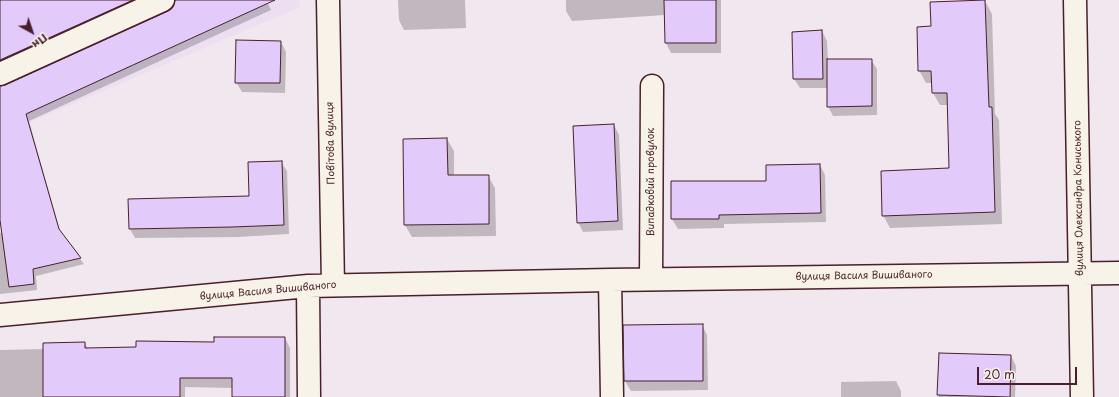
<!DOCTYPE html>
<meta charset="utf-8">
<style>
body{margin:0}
#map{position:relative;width:1119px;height:397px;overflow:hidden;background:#f1e7ee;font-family:"Playpen Sans",sans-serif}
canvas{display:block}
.north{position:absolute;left:12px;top:12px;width:40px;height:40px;-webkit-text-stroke:3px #f7f3e8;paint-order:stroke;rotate:140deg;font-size:11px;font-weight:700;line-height:16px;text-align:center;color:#4a1f2b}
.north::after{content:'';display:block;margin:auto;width:14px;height:18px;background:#4a1f2b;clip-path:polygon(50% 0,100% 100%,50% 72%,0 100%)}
.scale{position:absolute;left:977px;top:367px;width:100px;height:18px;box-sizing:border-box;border:2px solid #4a1f2b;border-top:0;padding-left:5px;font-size:12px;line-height:14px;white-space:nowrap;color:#4a1f2b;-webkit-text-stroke:3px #f7f3e8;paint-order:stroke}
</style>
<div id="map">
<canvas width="1119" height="397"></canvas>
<div class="north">Пн</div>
<div class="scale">20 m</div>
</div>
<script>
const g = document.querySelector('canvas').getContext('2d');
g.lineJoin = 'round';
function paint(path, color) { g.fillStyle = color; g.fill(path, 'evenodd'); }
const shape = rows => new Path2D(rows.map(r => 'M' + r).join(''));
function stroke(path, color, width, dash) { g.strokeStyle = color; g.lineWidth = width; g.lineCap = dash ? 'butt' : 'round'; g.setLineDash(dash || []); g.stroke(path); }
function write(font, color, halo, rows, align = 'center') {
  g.font = font + ' "Playpen Sans",sans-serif'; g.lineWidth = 4; g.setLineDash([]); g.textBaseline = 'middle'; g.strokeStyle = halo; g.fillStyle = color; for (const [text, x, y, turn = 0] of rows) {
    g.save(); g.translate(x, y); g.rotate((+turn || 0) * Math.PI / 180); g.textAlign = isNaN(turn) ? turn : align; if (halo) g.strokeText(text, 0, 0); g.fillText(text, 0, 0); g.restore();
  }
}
paint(shape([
 [0,0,299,0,300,7,0,135]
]), '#ecdff2');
paint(shape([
 [0,0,150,0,0,68],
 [176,0,266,0,271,10,29,121,61,234,84,264,36,276,37,290,0,294,0,233,3,232,0,212,0,87,169,12,174,8],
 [398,0,465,0,466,28,404,30,399,20],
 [566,0,721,0,721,53,671,53,666,43,665,15,572,21,566,11],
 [985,1,992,14,995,114,999,120,1002,224,890,228,883,215,950,169,948,105,940,105,933,93,932,83,926,83,919,70],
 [822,31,827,41,828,60,871,60,877,69,877,115,833,116,828,106,828,88,800,88,794,79],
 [281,42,286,52,285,93,242,92,236,82],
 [614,125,619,135,623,230,583,232,578,222],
 [447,139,454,151,454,176,488,176,495,188,496,236,412,237,405,225],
 [281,162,287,171,289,234,238,237,135,238,130,229,250,197],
 [820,165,825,175,826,222,724,224,724,228,678,229,672,219,672,182,768,182],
 [702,325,707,335,708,390,631,391,625,381,624,326],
 [285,338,290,348,290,397,233,397,233,388,185,387,185,397,0,397,0,350,44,349,85,343,88,349,137,348],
 [1011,356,1016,366,1015,397,939,397,938,395],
 [896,381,901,391,901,397,841,397,841,382]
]), '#0003');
const building = shape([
 [0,0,133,0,0,60,0,0],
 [175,0,275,0,26,114,59,229,81,258,33,269,34,284,9,287,0,220,0,86,5,85,168,11,173,7,175,0],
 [664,0,716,0,716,43,665,43,664,0],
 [985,0,989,107,992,107,995,212,882,216,881,171,949,168,947,93,932,93,931,71,918,71,917,27,931,26,930,2,985,0],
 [822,30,823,79,793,79,792,32,822,30],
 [236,40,281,41,280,83,235,83,236,40],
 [827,59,872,59,872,106,827,107,827,59],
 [614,124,618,221,577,223,573,126,614,124],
 [447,138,448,175,489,175,489,224,404,225,403,139,447,138],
 [282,161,284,225,232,227,129,229,128,199,249,196,248,162,282,161],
 [820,164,821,213,719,215,719,219,671,219,671,181,766,181,766,165,820,164],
 [703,324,703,381,624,381,623,325,703,324],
 [214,337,285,337,285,397,232,397,232,378,180,378,180,397,43,397,43,343,85,342,85,348,136,347,136,341,214,342,214,337],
 [939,353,1011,355,1010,397,937,395,939,353]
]);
paint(building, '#e2cbfb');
stroke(building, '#4a1f2b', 1);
const minor = shape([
 [328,0,333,285],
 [1075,0,1082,397],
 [0,74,163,0],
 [651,279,652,86],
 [610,280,612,397],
 [308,286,309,397],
 [0,315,308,286,610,280,1119,273]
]);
stroke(minor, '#4a1f2b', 25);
stroke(minor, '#f7f3e8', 22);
write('10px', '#4a1f2b', '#f7f3e8', [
 ["Повітова вулиця",331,143,-91],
 ["Випадковий провулок",651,182,-90],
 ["вулиця Олександра Кониського",1079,198,-91],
 ["вулиця Василя Вишиваного",864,276,-1],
 ["вулиця Василя Вишиваного",268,291,-5]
]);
</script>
